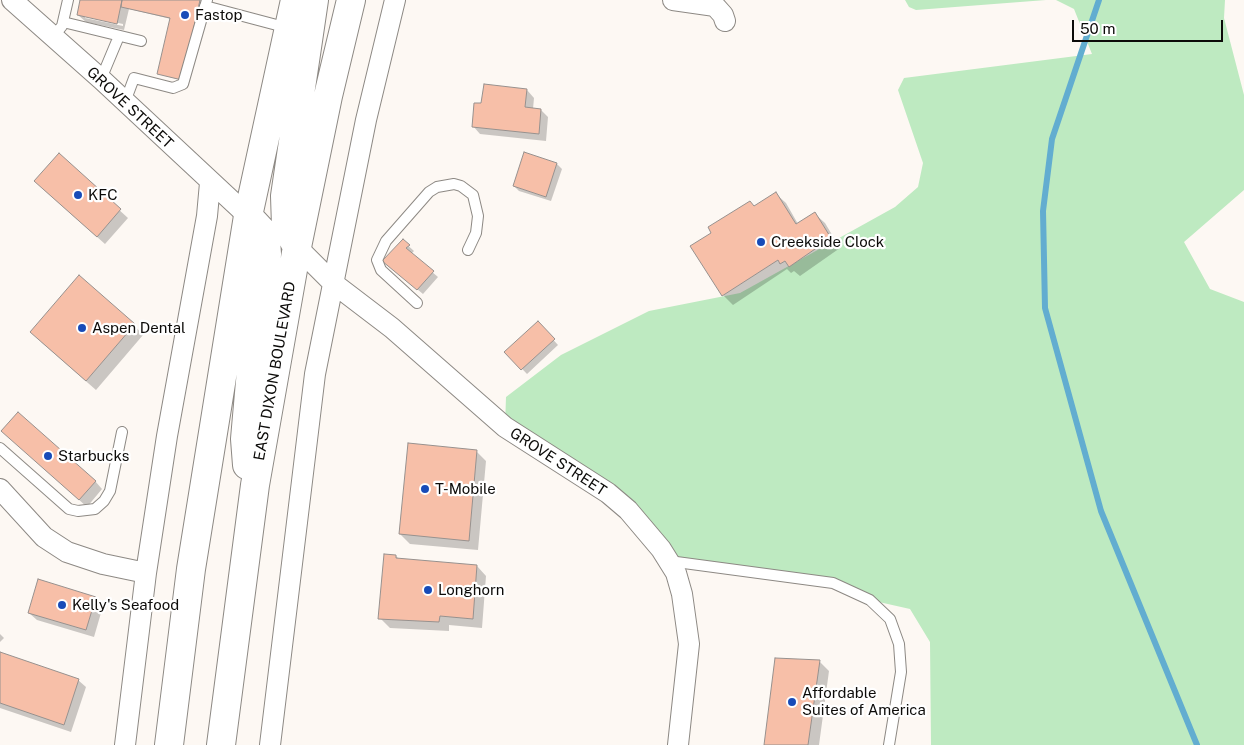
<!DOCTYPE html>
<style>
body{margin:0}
#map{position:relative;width:1244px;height:745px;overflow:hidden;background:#fdf8f3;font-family:"Public Sans",sans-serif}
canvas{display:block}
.scale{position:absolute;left:1072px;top:20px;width:151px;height:22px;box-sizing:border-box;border:2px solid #0c0b09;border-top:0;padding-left:6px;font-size:15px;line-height:18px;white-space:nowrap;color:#0c0b09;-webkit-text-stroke:4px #fff;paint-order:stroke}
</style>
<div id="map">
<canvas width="1244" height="745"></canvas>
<div class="scale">50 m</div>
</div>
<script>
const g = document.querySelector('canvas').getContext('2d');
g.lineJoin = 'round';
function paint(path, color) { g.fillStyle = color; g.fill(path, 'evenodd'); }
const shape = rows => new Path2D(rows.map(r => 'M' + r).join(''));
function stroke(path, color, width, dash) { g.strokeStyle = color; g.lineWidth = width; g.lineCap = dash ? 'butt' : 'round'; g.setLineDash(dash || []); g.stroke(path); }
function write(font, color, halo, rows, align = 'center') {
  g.font = font + ' "Public Sans",sans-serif'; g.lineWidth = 4.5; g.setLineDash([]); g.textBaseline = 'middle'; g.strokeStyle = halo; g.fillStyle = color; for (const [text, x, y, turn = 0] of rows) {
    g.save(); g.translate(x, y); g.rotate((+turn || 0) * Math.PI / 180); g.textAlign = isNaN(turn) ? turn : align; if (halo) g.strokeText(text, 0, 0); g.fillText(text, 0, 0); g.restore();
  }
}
paint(shape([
 [905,0,1046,0,916,10,909,7],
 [1056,0,1225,0,1224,18,1244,95,1244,190,1184,242,1210,289,1244,302,1244,745,931,745,930,642,910,609,870,600,833,583,668,561,644,527,505,427,506,397,561,355,649,311,740,293,895,207,918,187,923,163,898,90,904,78,1092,54,1074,9]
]), '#beeac1');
paint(shape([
 [82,0,202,0,184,81,158,74,171,19,129,9,124,30,86,22,78,15],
 [85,16,123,24,123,26,85,18],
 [527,90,534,98,533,109,541,110,548,117,546,141,480,134,473,126,483,105],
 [525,154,557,164,562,169,551,201,519,191,514,186],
 [59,155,128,218,105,244,43,189],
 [776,194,786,203,798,224,815,214,825,223,840,248,800,276,794,271,791,273,787,269,733,305,723,295,755,207],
 [403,241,414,251,411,254,438,277,423,294,389,266],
 [538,323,558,345,527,374,506,352],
 [134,325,143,335,96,390,41,342],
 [2,431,95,481,102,489,87,507],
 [476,451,486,461,478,550,410,544,400,534],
 [396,556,399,559,477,566,486,576,482,628,449,625,449,631,390,628,380,618],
 [95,598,103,606,94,637,37,620,29,613],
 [0,634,4,638,0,642],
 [0,655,78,680,86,687,71,732,0,708],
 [819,661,829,671,819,745,765,745]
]), '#0003');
stroke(shape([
 [1099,0,1052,139,1043,211,1045,308,1101,511,1197,745]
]), '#62add0', 6);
const building = shape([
 [80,0,122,0,117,24,77,15,80,0],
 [122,0,200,0,182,80,157,74,170,18,121,7,122,0],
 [484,84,527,89,525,107,541,109,539,134,472,127,474,103,481,103,484,84],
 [524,152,557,163,546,197,513,186,524,152],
 [59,153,121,209,97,237,34,181,59,153],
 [776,192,796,224,815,212,831,238,789,267,785,261,780,264,778,260,722,296,690,246,711,233,708,227,750,201,754,206,776,192],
 [403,239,410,245,406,248,434,271,417,290,382,261,403,239],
 [79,275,135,324,86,381,30,332,79,275],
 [538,321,555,339,521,370,504,352,538,321],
 [18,412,96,481,79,500,1,431,18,412],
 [408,443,477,450,469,541,399,534,408,443],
 [384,554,396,555,396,558,477,565,473,619,440,616,439,622,378,619,384,554],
 [38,579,96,597,86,630,28,613,38,579],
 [0,652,79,679,64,725,0,703,0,652],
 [775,658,820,660,808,745,764,745,775,658]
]);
paint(building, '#f7bfa8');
stroke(building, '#97918e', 1);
const service = shape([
 [205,6,288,28],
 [63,22,141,41],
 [53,37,62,26,68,0],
 [101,79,119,36],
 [125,102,134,78,173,88,183,84,207,0],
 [417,303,381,270,377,260,386,241,429,192,437,187,454,184,461,186,473,195,478,216,476,233,468,250],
 [0,448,69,509,78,511,95,509,104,501,110,491,122,432],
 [669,561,833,583,870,600,890,619,899,644,901,672,889,745]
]);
const minor = shape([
 [12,0,101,79,248,216],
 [673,0,715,6,723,15,725,21],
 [297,247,333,283,392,328,505,427,608,493,628,510,661,549,676,573,682,594,689,644,678,745],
 [0,489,44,537,67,552,103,564,146,573],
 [125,745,146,573,167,436,207,216,210,183],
 [270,745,315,374,366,120,395,0]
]);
const trunk = shape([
 [297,247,286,226,285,196,314,0],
 [247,465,245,439,252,359,266,273,267,254,266,241,261,230,248,216],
 [169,745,191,569,248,216,295,0],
 [221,745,255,485,297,247,328,96,351,0]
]);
stroke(service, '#8d8984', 12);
stroke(minor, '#8d8984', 22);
stroke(trunk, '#8d8984', 30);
stroke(service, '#fff', 10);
stroke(minor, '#fff', 20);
stroke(trunk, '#fff', 28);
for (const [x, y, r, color] of [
 [185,15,5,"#184bb8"],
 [78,195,5,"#184bb8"],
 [761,242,5,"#184bb8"],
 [82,328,5,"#184bb8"],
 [48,456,5,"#184bb8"],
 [425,489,5,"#184bb8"],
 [428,590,5,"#184bb8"],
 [62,605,5,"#184bb8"],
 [792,702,5,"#184bb8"]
]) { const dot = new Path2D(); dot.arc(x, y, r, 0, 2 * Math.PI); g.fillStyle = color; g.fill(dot); stroke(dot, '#fff', 2); }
write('15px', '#0c0b09', '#fff', [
 ["Fastop",195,15],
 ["KFC",88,195],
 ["Creekside Clock",771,242],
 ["Aspen Dental",92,328],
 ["Starbucks",58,456],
 ["T-Mobile",435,489],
 ["Longhorn",438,590],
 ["Kelly's Seafood",72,605],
 ["Affordable",802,693],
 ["Suites of America",802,710]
], 'left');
write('15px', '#0c0b09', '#fff', [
 ["GROVE STREET",130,108,43],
 ["EAST DIXON BOULEVARD",275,371,-80],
 ["GROVE STREET",558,462,33]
]);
</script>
